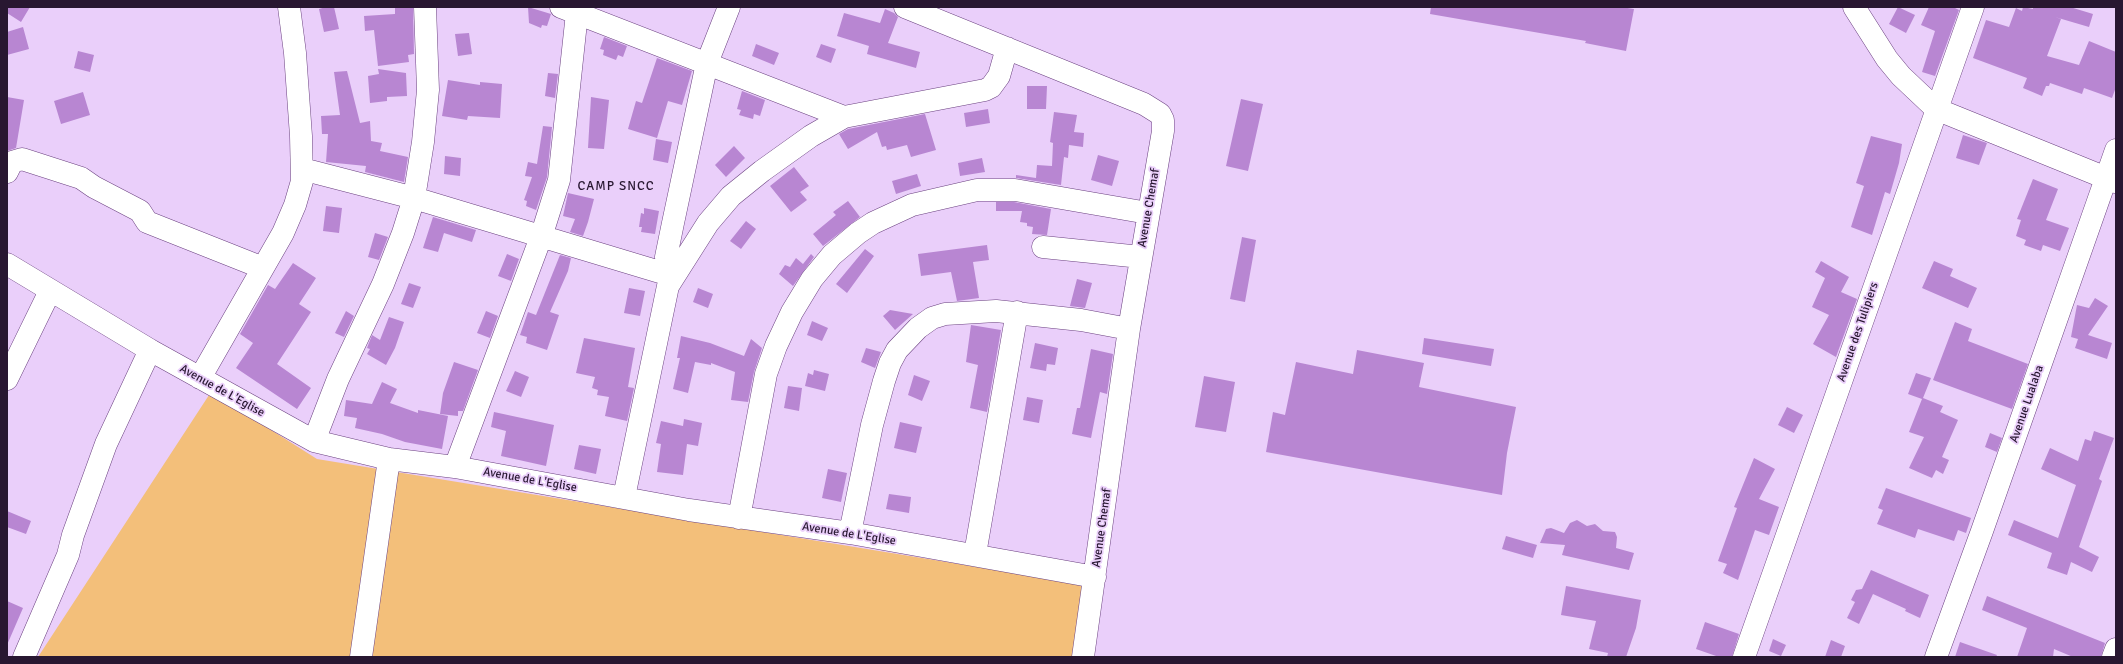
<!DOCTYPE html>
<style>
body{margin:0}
#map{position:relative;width:2123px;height:664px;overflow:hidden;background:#eacffa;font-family:Signika,sans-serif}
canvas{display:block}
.frame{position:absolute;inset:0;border:8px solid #281731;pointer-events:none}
</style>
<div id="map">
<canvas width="2123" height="664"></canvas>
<div class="frame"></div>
</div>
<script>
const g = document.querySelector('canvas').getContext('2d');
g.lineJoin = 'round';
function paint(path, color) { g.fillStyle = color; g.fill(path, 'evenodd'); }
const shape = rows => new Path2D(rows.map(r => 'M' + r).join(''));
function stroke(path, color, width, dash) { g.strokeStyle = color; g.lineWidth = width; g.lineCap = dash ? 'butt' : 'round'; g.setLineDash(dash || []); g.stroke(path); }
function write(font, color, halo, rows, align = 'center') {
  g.font = font + ' Signika,sans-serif'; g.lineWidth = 3.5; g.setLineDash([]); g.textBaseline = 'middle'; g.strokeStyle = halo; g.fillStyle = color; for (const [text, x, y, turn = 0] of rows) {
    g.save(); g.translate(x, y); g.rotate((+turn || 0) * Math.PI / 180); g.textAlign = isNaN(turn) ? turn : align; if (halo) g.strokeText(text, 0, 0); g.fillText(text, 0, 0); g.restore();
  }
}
paint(shape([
 [211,392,317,459,1093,586,1086,657,38,657]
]), '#f3bf7a');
paint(shape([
 [7,7,30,7,21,22,7,13],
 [326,7,334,7,339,29,324,32,319,9],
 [395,7,413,7,414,54,408,55,409,62,378,66,374,30,365,31,364,16,395,14],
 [528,7,551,14,547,26,542,25,541,28,529,23],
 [1431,7,1621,7,1634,9,1626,51,1585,43,1586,41,1430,14],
 [1898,7,1915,15,1906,33,1889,24],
 [1929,7,1953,7,1959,10,1935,76,1922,72,1935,31,1921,25],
 [2023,7,2033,9,2033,7,2070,7,2093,14,2089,27,2055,17,2061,19,2047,56,2079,65,2089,41,2116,52,2116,87,2112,98,2084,88,2082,94,2050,83,2049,86,2046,86,2042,96,2023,88,2027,78,1973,58,1986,20,2009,27,2016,8,2022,11],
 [885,9,894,13,898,17,888,43,920,52,916,68,867,54,869,46,837,36,844,13,880,23],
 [23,27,29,49,7,55,7,32],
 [469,33,472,54,458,56,455,34],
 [604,37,627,46,623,57,618,55,616,60,603,55,604,50,600,49],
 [756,44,779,53,774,65,752,56],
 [821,44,836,49,831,63,816,57],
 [78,51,94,55,90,72,74,68],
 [657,58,692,71,682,105,668,101,657,138,628,129,636,101,642,103],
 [378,69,406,73,407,96,387,97,387,101,370,103,368,76,379,74],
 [347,71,360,123,370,121,371,141,382,143,380,151,408,157,404,182,365,172,366,166,326,162,328,134,322,134,321,116,340,115,334,72],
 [548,73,558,74,555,98,545,96],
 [448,80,480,85,480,82,502,84,500,118,468,116,467,120,442,116],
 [1027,86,1047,86,1046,109,1027,109],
 [742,91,765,100,760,116,754,114,753,119,739,115,741,110,737,109],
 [83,92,90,115,61,124,54,101],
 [7,97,24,100,16,148,7,151],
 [591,97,609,100,604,149,588,148],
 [1241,99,1263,104,1248,171,1226,166],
 [988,109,990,123,966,127,964,113],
 [1054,112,1077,115,1074,132,1084,133,1083,147,1069,145,1068,158,1064,157,1061,185,1016,178,1016,175,1036,178,1037,165,1052,166,1053,143,1050,142],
 [925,114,936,150,911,157,907,145,887,150,886,146,882,147,877,132,848,149,839,134,848,129],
 [543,126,552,127,547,177,536,210,526,206,527,201,524,200,532,177,525,176,528,162,537,164],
 [1963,135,1987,143,1979,165,1956,158],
 [1871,136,1902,144,1899,163,1890,194,1885,192,1872,235,1851,227,1864,186,1856,183],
 [656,139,672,142,668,163,653,160],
 [734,146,745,158,726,177,715,165],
 [1098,155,1119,161,1112,186,1091,180],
 [445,156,461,158,460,176,444,174],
 [982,158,985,172,960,176,958,163],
 [794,167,809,186,800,192,807,200,791,212,770,186],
 [917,174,921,186,896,194,892,181],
 [2033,179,2058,189,2046,220,2069,228,2060,251,2043,245,2041,251,2024,245,2026,240,2016,236,2021,220,2017,219],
 [568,193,594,199,588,222,583,236,570,232,575,219,563,216],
 [848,201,860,217,823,246,813,234,836,215,833,212],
 [996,202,1014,202,1051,209,1047,235,1032,234,1033,227,1027,226,1027,223,1020,222,1022,211,996,211],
 [326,206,342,208,339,233,323,231],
 [644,208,659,211,655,234,641,232,642,227,639,227,641,213,644,214],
 [433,217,476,230,472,242,444,233,438,252,423,248],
 [746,221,756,229,741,249,730,241],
 [375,233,388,237,379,260,368,257],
 [1242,237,1256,240,1245,302,1230,299],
 [987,245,989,260,973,262,979,298,957,301,951,272,921,276,918,254],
 [865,249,874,256,847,293,836,284],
 [507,254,519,259,511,281,498,276],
 [811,254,814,257,793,286,779,274,785,265,790,267,796,258,803,264],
 [560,255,571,258,568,271,550,312,559,315,547,350,526,343,527,337,520,335,528,312,536,315],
 [1821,261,1849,277,1841,292,1857,299,1836,357,1813,344,1829,315,1812,307,1825,278,1815,272],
 [1934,261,1953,269,1950,276,1977,288,1968,308,1922,288],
 [293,263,316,278,299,304,311,312,277,364,311,388,297,409,236,368,253,343,240,334,268,285,275,289],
 [1077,279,1092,283,1085,308,1070,306],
 [409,283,421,287,413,308,401,304],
 [629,288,645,291,640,316,624,313],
 [698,288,713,294,708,308,693,302],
 [2095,298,2108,306,2088,335,2112,343,2107,359,2075,348,2078,339,2071,337,2077,305,2089,308],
 [890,310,913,314,895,330,883,316],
 [346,311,354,316,344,337,335,333],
 [486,311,498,316,490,338,477,333],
 [389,317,404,322,395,348,386,365,367,354,370,349,367,348,372,335,380,340],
 [812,321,828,328,822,341,807,335],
 [1955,322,1972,329,1968,341,2028,364,2012,409,1933,380],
 [971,325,1001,330,987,412,970,408,978,365,966,362],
 [681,336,710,343,744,356,751,339,762,348,754,372,748,402,731,400,735,372,711,363,711,365,695,362,688,393,673,389,680,358,677,358],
 [584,338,635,348,628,387,634,388,627,421,605,416,609,397,597,395,598,390,592,388,595,377,576,373],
 [1424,338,1494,349,1491,366,1422,354],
 [1035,343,1058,348,1055,365,1047,364,1046,371,1030,368],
 [866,348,881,352,875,368,861,362],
 [1091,349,1113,354,1107,394,1100,392,1091,438,1072,434,1077,408,1080,408],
 [1357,350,1424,363,1419,387,1516,407,1507,453,1502,495,1266,452,1273,412,1285,415,1296,362,1353,374],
 [454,362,478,370,463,411,458,411,458,416,440,414,443,393],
 [814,370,829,374,825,391,805,386,808,373,813,375],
 [515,371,529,377,521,397,506,391],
 [1916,373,1931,378,1923,398,1943,406,1940,412,1958,420,1942,457,1949,460,1943,474,1936,470,1932,478,1909,468,1924,437,1909,432,1922,399,1908,394],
 [914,375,930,381,922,401,908,395],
 [1204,376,1235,382,1226,432,1195,427],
 [382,382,397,389,390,403,418,413,418,410,448,416,442,449,405,442,382,434,355,428,357,418,344,416,346,400,372,404],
 [788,386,802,388,799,411,784,408],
 [1027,397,1043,400,1039,423,1023,420],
 [1787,407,1803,415,1794,433,1778,425],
 [494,412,554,425,546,466,501,456,506,431,491,427],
 [684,419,702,423,698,446,687,444,683,475,657,472,661,444,656,443,661,421,683,426],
 [900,422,922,427,916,453,894,448],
 [2094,431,2114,438,2099,479,2102,481,2079,547,2099,557,2092,572,2071,562,2067,575,2047,568,2052,553,2008,535,2014,520,2058,538,2076,485,2041,469,2050,448,2078,461,2085,439,2091,441],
 [1990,433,2002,438,1997,452,1985,447],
 [579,445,601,449,596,474,574,469],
 [1754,458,1775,469,1759,499,1779,507,1769,535,1755,530,1738,580,1723,573,1727,564,1718,561,1737,508,1734,507],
 [828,469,847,473,841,502,822,498],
 [1886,488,1971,518,1966,533,1958,530,1954,541,1918,529,1915,538,1877,524,1883,510,1878,508],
 [889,494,911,497,909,513,886,509],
 [7,511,31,521,26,534,7,527],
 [1577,520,1587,526,1595,524,1603,531,1615,532,1617,537,1616,548,1634,553,1629,570,1562,555,1565,545,1540,543,1546,529,1551,528,1564,533,1570,523],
 [1506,536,1537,545,1533,558,1502,549],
 [1871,570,1929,595,1920,618,1905,611,1906,609,1873,594,1859,624,1847,618,1855,602,1851,600,1856,590,1862,589],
 [1566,586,1641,600,1636,628,1626,657,1607,657,1608,653,1589,649,1596,621,1561,615],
 [1987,596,2105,643,2101,657,2073,657,2054,649,2053,657,2017,657,2027,628,1982,610],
 [7,601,23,608,7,645],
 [1705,622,1739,634,1732,657,1719,657,1696,649],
 [1773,639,1786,645,1781,656,1769,651],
 [1831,640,1845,646,1841,657,1825,657],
 [1960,642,1997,655,1996,657,1955,657]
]), '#b886d2');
const minor = shape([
 [561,7,844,117],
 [905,7,1144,104,1160,114,1163,120,1163,131,1129,329,1083,657],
 [1854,7,1887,59,1901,76,1936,109,2116,182],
 [302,169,414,198,673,276],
 [7,172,12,162,22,159,81,178,94,187,140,211,147,222,263,268],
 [1043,247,1141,257],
 [7,264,150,350,314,441,389,459,455,467,689,510,850,533,1095,577],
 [673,276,666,257,673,223,707,63,729,7],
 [200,378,283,233,295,205,302,181,301,136,295,53,289,7],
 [7,379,50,291],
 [314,441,338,379,383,284,403,233,414,198,423,142,428,90,425,7],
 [455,467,541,237,559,180,577,13],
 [624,497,668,286,708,223,731,196,762,171,811,136,844,117,985,90,991,87,999,76,1007,48],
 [739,518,766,374,776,346,792,312,812,279,832,255,858,233,873,223,912,205,977,190,1015,190,1148,213],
 [850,533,872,425,884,381,890,363,897,350,918,328,932,318,945,314,996,311,1081,320,1129,329],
 [975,554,1017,312],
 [24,657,68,555,73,535,106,444,150,350],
 [361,657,389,459],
 [1744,657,1973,7],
 [1936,657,1982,531,2116,150],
 [2113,657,2116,649]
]);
stroke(minor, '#6b4280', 23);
stroke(minor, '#fff', 22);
write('12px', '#281731', '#eacffa', [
 ["Avenue Chemaf",1149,208,-80],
 ["Avenue des Tulipiers",1858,332,-71],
 ["Avenue de L'Eglise",222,391,29],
 ["Avenue Lualaba",2027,404,-71],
 ["Avenue de L'Eglise",530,480,10],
 ["Avenue Chemaf",1102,528,-82],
 ["Avenue de L'Eglise",849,534,9]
]);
g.letterSpacing = '1px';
write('13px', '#281731', '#eacffa', [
 ["CAMP SNCC",616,187]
]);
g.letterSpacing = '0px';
</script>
